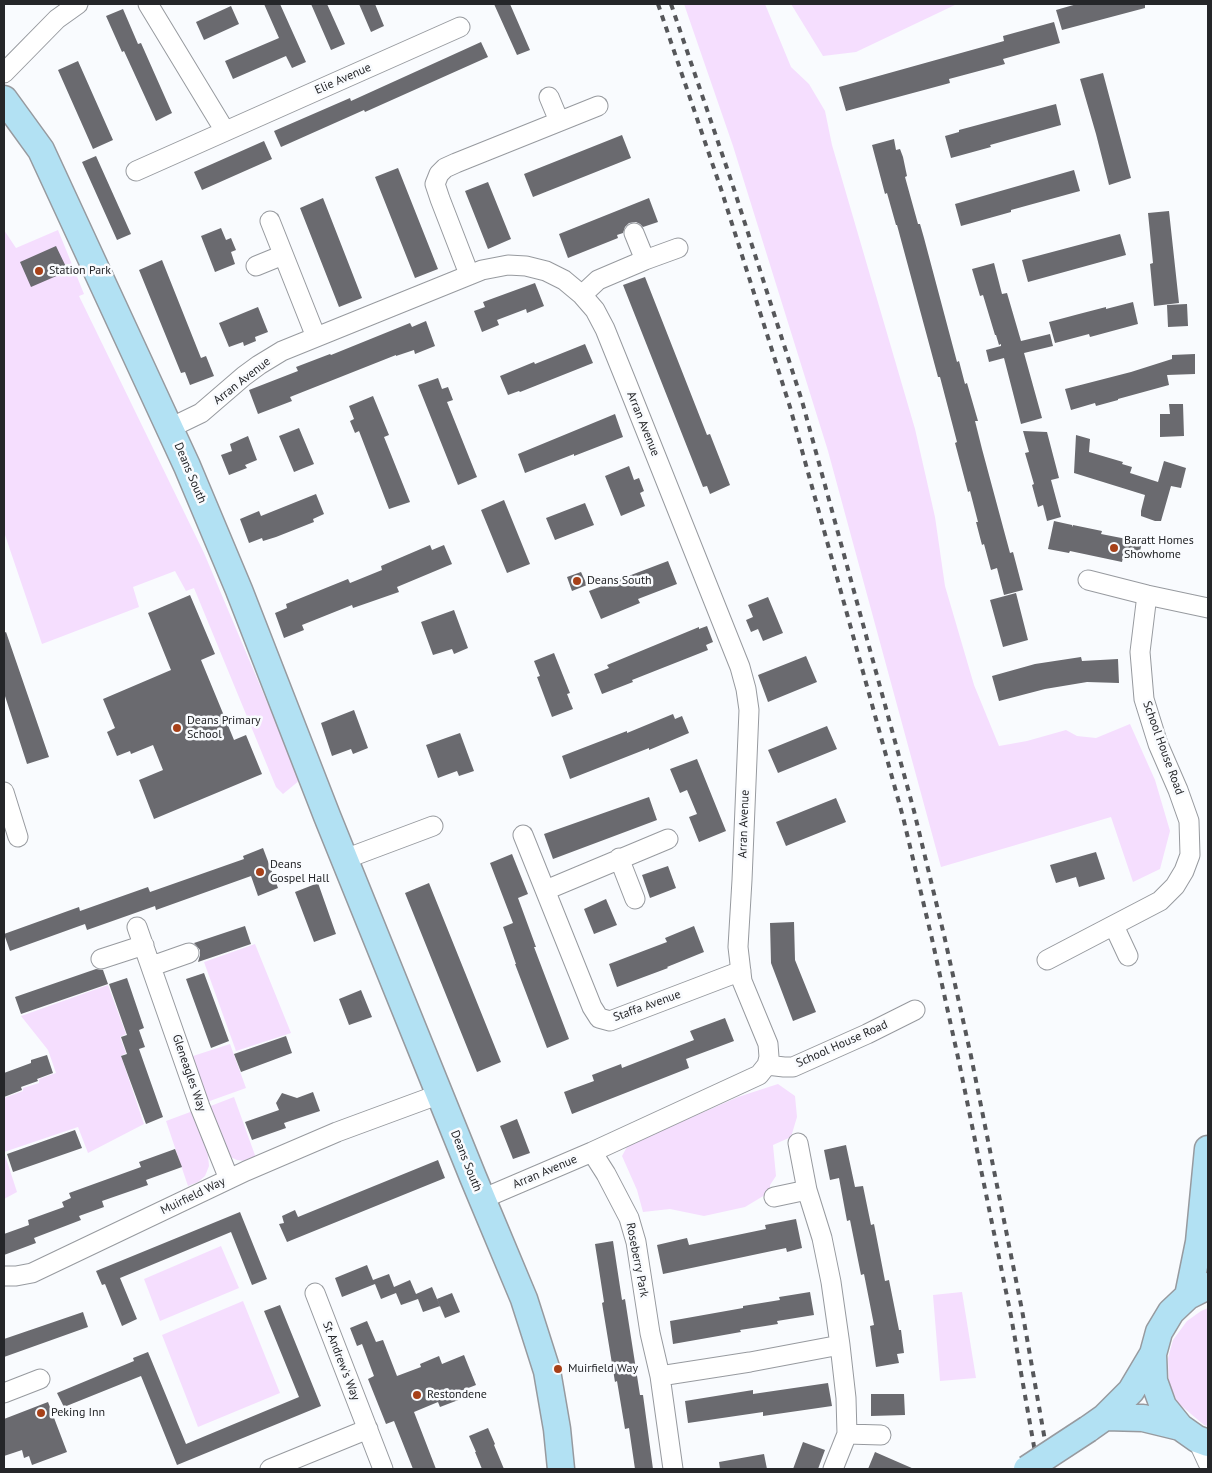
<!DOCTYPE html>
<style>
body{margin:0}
#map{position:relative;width:1212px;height:1473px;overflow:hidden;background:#f9fbfe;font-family:"PT Sans",sans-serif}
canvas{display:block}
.frame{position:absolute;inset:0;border:5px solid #252629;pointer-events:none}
</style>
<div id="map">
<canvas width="1212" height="1473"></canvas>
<div class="frame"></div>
</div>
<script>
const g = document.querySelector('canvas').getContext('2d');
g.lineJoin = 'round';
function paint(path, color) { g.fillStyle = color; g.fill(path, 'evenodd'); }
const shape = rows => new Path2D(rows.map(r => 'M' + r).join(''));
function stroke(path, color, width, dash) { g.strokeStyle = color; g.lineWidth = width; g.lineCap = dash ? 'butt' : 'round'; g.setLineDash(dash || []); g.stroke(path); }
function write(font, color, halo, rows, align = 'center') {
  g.font = font + ' "PT Sans",sans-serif'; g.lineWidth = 5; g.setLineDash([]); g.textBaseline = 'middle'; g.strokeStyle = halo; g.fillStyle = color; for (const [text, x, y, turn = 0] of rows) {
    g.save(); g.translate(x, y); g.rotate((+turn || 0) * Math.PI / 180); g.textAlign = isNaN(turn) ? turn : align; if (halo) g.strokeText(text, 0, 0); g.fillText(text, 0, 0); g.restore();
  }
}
paint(shape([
 [684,4,765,4,791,67,809,84,825,111,832,145,915,429,935,517,945,586,974,685,999,746,1027,741,1066,730,1077,736,1096,738,1130,724,1155,780,1170,831,1160,869,1133,882,1111,817,941,867,828,451,733,146],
 [791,4,957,4,856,52,823,56],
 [4,230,16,248,58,230,84,294,79,296,204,553,300,780,283,794,276,787,194,588,186,591,175,571,133,587,139,607,42,644,4,532],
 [255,944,291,1033,236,1051,204,962],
 [108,985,126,1034,120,1037,126,1053,121,1056,144,1124,88,1153,78,1127,4,1152,17,1192,4,1199,4,1098,23,1091,23,1088,39,1083,39,1079,56,1073,48,1050,21,1016],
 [230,1044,246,1088,207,1102,190,1057],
 [778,1084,795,1096,797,1117,791,1137,773,1145,776,1176,770,1185,770,1192,745,1207,704,1216,670,1209,643,1212,637,1190,622,1156,628,1145,738,1097],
 [234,1097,256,1158,244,1161,237,1160,228,1156,208,1107],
 [193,1111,208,1155,209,1166,205,1176,198,1182,188,1186,166,1121],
 [221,1246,239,1288,160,1321,144,1279],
 [962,1292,976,1378,940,1381,933,1295],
 [243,1301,280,1393,198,1427,162,1335],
 [1208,1308,1208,1426,1204,1425,1178,1403,1169,1383,1168,1358,1173,1340,1187,1321,1201,1311]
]), '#f5defe');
paint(shape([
 [264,4,280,4,306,62,292,68,286,56,233,79,225,61,279,38],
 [311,4,327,4,345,44,331,50],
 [359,4,375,4,384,26,371,32],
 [494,4,510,4,530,50,517,55],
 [1077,4,1145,4,1145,8,1062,30,1056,10],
 [231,6,239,24,204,40,196,22],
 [123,9,138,44,141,43,172,113,156,121,124,51,122,52,106,16],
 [1054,22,1060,43,1003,59,1005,64,949,79,950,83,846,111,839,87,1004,41,1003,36],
 [481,42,488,57,365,112,364,110,281,147,274,131,350,98,351,101],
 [78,61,113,140,93,149,58,70],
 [1103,73,1131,178,1109,185,1096,134,1080,79],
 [1056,104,1061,125,990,145,991,147,951,158,945,136,959,132,959,130],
 [622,135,631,158,533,197,524,174],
 [894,139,896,150,900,149,903,157,907,176,905,177,918,224,920,224,924,238,957,362,959,361,965,384,967,383,978,421,975,421,982,449,1010,553,1013,552,1023,590,1004,595,997,568,991,570,984,544,982,545,976,522,978,522,970,491,968,492,955,443,957,442,940,377,938,377,931,351,897,225,896,225,887,193,885,194,872,145],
 [264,141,272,159,202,190,194,172],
 [96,156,131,234,117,240,82,162],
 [398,168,438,269,415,278,375,177],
 [1074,170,1080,191,1011,210,1011,212,961,226,955,204],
 [488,182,511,239,488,249,465,191],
 [323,198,362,298,339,307,300,208],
 [649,198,658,222,643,227,640,224,636,222,629,223,625,227,623,233,617,235,618,238,568,258,559,234],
 [1169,211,1179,303,1154,306,1150,264,1153,263,1148,213],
 [221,228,226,240,231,238,236,250,231,252,235,264,215,272,201,236],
 [1120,234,1126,255,1028,282,1022,260],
 [56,246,68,271,31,287,20,262],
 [162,260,201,358,206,356,214,376,190,385,185,372,181,373,139,270],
 [994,263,1002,294,1007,293,1021,341,1050,334,1053,346,1024,353,1042,418,1021,424,1004,358,989,362,986,350,1001,346,1001,344,999,345,996,335,995,335,983,295,980,296,972,269],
 [645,277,707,435,710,434,730,485,710,494,707,486,703,487,623,285],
 [535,283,544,306,527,313,526,309,497,320,499,325,482,332,474,311,485,307,483,302],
 [1133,302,1138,324,1090,337,1089,334,1055,343,1049,322,1079,314,1106,307,1106,309],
 [1187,304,1188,326,1168,327,1167,305],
 [258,307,268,332,255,337,256,341,244,346,243,342,229,347,219,323],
 [426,321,435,346,415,354,414,350,396,356,396,355,290,397,292,401,258,414,249,390,298,371,296,367,330,354,331,355,410,323,412,327],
 [585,344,593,363,520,392,519,391,508,395,500,376,534,362,535,364],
 [1195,354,1195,374,1167,375,1169,385,1118,399,1118,400,1096,406,1095,403,1071,410,1065,389,1131,372,1172,359,1172,355],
 [438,378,442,389,448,387,453,400,447,402,477,477,458,485,418,385],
 [373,396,389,435,384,437,410,502,389,509,359,431,355,433,350,421,354,419,349,406],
 [1169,404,1183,404,1184,436,1160,437,1160,414,1170,414],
 [615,414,623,437,574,456,574,454,525,473,518,454],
 [299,428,314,464,294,472,279,436],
 [1023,431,1047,432,1059,478,1051,480,1061,517,1047,521,1043,505,1038,507,1032,485,1034,484,1025,453,1029,452],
 [1076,435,1090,439,1089,452,1123,462,1122,464,1132,467,1130,473,1158,482,1164,461,1186,468,1181,488,1171,486,1161,521,1155,521,1141,516,1141,511,1145,495,1074,473],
 [248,436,257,460,245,465,247,468,229,475,221,455,232,451,230,444],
 [629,466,634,480,639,478,644,491,640,493,645,506,621,516,605,476],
 [316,494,324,514,313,519,314,522,276,537,263,541,262,538,249,543,240,519,259,511,261,516],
 [504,500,530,564,507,573,481,510],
 [585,503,594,525,555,540,546,518],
 [1054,521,1072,525,1072,527,1073,525,1102,531,1101,534,1142,542,1139,556,1124,552,1122,562,1070,551,1069,553,1048,549],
 [430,545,432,550,444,545,452,564,397,587,399,592,353,608,352,605,302,625,304,630,284,638,275,613,287,608,286,604,348,579,350,583,382,570,381,566],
 [668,561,677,584,638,599,640,603,601,619,589,591],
 [581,572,587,585,572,591,567,577],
 [1016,593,1028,640,1003,647,990,600],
 [190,595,215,654,201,660,234,740,246,735,262,774,154,819,139,780,163,770,153,745,131,754,130,751,117,756,107,732,115,728,103,699,171,670,148,613],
 [768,597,783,633,763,641,758,629,751,632,746,620,753,617,748,605],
 [454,610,468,648,454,654,452,649,433,655,421,622],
 [707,626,713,642,706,645,708,650,632,680,633,682,602,694,594,674,609,668,607,665,699,627,699,629],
 [6,632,49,757,27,764,4,693,4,633],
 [554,653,570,693,567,694,573,709,552,717,537,677,540,676,534,661],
 [806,656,817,682,768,702,758,675],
 [1081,657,1082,661,1118,659,1119,683,1087,682,1045,689,999,701,992,676,1035,664],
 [354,710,368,748,353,754,351,749,332,756,321,723],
 [673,714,675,719,682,716,689,733,649,750,649,748,570,779,562,756,627,731,627,733],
 [827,726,837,749,778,773,768,750],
 [460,733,474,771,459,776,457,771,438,778,426,745],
 [697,759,726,831,699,842,689,817,697,814,687,790,680,793,670,769],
 [649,797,657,820,553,859,544,834],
 [836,798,846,822,786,846,776,822],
 [263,848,278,888,258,896,251,876,156,910,155,906,87,930,85,924,10,951,4,934,79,907,80,911,148,887,150,892,244,859,243,856],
 [1096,852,1105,879,1079,887,1076,877,1056,883,1050,865],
 [512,854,528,894,518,898,536,947,534,947,569,1039,547,1048,515,964,516,964,503,927,513,923,490,863],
 [668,866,676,888,650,898,642,875],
 [318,883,336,934,314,942,295,892],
 [429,883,501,1062,477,1072,405,893],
 [606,899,617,925,594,934,584,909],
 [794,922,795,960,816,1012,793,1021,771,963,770,923],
 [245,926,251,944,198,962,200,955,200,950,194,943],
 [694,926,704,952,667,967,668,968,617,987,609,964,667,942,665,938],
 [96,969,103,970,108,984,21,1014,15,997],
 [204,973,229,1041,211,1048,186,979],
 [127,978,144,1028,139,1030,145,1047,139,1049,163,1117,146,1124,121,1056,127,1054,121,1037,127,1035,109,984],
 [361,990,372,1017,349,1025,339,999],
 [725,1018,734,1041,686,1059,689,1068,572,1114,564,1092,594,1081,592,1075,621,1064,622,1068,694,1040,690,1031],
 [286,1036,292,1053,241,1072,234,1054],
 [47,1055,53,1073,37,1079,38,1081,21,1087,22,1090,4,1097,4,1073,31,1063,31,1060],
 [313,1092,320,1111,284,1123,286,1128,252,1140,245,1122,279,1110,276,1103,282,1093,297,1098],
 [517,1119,530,1153,513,1159,500,1126],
 [75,1130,82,1148,13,1172,7,1154],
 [846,1145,855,1187,863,1186,871,1225,874,1224,885,1281,889,1280,899,1330,901,1330,904,1353,897,1354,899,1363,876,1367,870,1326,874,1325,864,1274,861,1275,850,1220,847,1221,839,1178,830,1180,824,1150],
 [175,1149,182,1167,146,1180,148,1185,102,1201,104,1207,79,1216,81,1220,34,1238,36,1243,4,1255,4,1234,29,1225,28,1220,64,1207,62,1202,71,1198,69,1193,141,1167,139,1162],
 [438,1160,445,1178,287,1242,279,1224,284,1223,282,1216,295,1210,298,1217],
 [240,1212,267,1279,252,1285,231,1232,120,1278,137,1319,122,1326,105,1284,102,1285,96,1271],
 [796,1219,802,1248,787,1252,786,1248,663,1274,657,1245,687,1238,689,1245,766,1229,765,1225],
 [613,1241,622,1300,625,1299,640,1395,643,1395,653,1469,635,1469,629,1428,625,1429,617,1381,615,1382,602,1303,604,1302,595,1244],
 [367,1265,373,1280,389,1274,394,1287,410,1280,416,1294,432,1287,440,1306,423,1312,418,1299,401,1305,396,1293,381,1299,375,1284,342,1297,335,1278],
 [810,1292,814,1315,777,1321,778,1324,740,1330,741,1332,673,1344,670,1321,743,1308,743,1306,780,1300,779,1297],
 [452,1293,460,1312,445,1318,437,1299],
 [280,1305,321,1406,177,1465,141,1376,64,1407,57,1393,134,1361,133,1358,148,1352,186,1444,299,1397,264,1311],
 [83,1312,88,1327,4,1357,4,1339],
 [367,1321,376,1342,383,1340,397,1376,421,1367,420,1364,439,1356,442,1364,464,1355,476,1385,458,1392,461,1399,440,1407,438,1402,414,1412,436,1469,413,1469,394,1421,386,1424,368,1379,374,1376,362,1344,357,1346,350,1328],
 [828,1383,832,1406,763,1416,763,1412,688,1423,685,1401,753,1390,753,1394],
 [871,1394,904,1394,905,1415,871,1416],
 [48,1402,67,1452,32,1465,29,1456,24,1458,22,1450,4,1456,4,1419],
 [488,1428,495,1444,494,1445,504,1469,482,1469,475,1452,476,1452,469,1436],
 [803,1442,825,1450,818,1469,793,1469],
 [875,1452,914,1469,868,1469],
 [764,1454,767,1469,720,1469,719,1462]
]), '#6a6a6f');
const street = shape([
 [148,4,225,131],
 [4,73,57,19,78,4],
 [549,97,559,121],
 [136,171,460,27],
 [270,221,316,337],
 [634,233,645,260],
 [256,266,283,255],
 [469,274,440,199,435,184,439,174,445,168,456,163,598,106],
 [582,295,598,280,645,260,678,248],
 [170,428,201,413,244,376,259,365,282,351,482,270,508,265,526,266,546,271,564,280,582,295,595,310,605,329,626,381,740,667,746,689,749,710,742,880,738,947,742,981,768,1044,769,1057,767,1065,759,1075,592,1152,482,1199],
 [1088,580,1147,595,1208,608],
 [4,792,18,837],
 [523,835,592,1007,599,1018,610,1021,741,971],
 [619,858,635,899],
 [345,859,433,826],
 [546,890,668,839],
 [1114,926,1128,956],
 [137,927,200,1107,229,1179],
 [101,959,144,945],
 [1047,960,1160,901,1175,886,1184,871,1190,855,1189,821,1178,790,1158,744,1144,699,1140,652,1147,595],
 [152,966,189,953],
 [767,1065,784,1067,793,1067,867,1034,915,1010],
 [592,1152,606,1174,629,1218,636,1242,650,1333,660,1376,673,1469],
 [774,1197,807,1190],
 [4,1276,16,1276,32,1273,246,1171,337,1132,440,1094],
 [315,1293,383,1469],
 [660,1376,750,1362,840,1345,831,1282,822,1238,807,1190,798,1143],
 [4,1393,40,1379],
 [847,1434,881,1435],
 [1197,1439,1208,1463],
 [270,1469,368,1429],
 [833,1469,847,1434,846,1398,840,1345]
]);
const secondary = shape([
 [4,99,41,150,187,466,239,590,327,816,473,1177,524,1299,547,1371,557,1429,561,1469],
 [1208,1286,1188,1296,1171,1312,1159,1332,1153,1354,1154,1381,1163,1406,1180,1427,1197,1439,1208,1443],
 [1188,1296,1199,1242,1208,1149],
 [1105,1417,1143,1418,1180,1427],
 [1088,1429,1105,1417,1131,1391,1153,1354]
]);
stroke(street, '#979a9f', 21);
stroke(secondary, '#979a9f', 29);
stroke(street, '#fff', 19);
stroke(secondary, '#b2e1f3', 26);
stroke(shape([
 [658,4,721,189,790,407,903,817,932,939,959,1062,1011,1316,1038,1469],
 [671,4,732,183,802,401,914,811,944,935,971,1056,1022,1310,1050,1469]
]), '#56575a', 4, [6, 6]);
const secondaryBridge = shape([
 [1027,1469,1088,1429]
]);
stroke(secondaryBridge, '#979a9f', 29, []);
stroke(secondaryBridge, '#b2e1f3', 26);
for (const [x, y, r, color] of [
 [39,271,5,"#a74119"],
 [1114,548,5,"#a74119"],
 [577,581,5,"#a74119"],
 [177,728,5,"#a74119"],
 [260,872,5,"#a74119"],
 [558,1369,5,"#a74119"],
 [417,1395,5,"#a74119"],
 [41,1413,5,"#a74119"]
]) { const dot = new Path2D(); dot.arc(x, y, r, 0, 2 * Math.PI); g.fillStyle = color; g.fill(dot); stroke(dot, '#f9fbfe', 2); }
write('12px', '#252629', '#f9fbfe', [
 ["Elie Avenue",343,79,-24],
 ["Arran Avenue",242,381,-38],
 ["Arran Avenue",643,424,68],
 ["Deans South",190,473,67],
 ["School House Road",1163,748,70],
 ["Arran Avenue",744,824,-88],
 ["Staffa Avenue",647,1006,-20],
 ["School House Road",842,1044,-24],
 ["Gleneagles Way",189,1073,71],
 ["Deans South",466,1161,68],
 ["Arran Avenue",545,1172,-23],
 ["Muirfield Way",193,1196,-26],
 ["Roseberry Park",637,1260,79],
 ["St Andrew's Way",341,1361,69]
]);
write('12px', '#252629', '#f9fbfe', [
 ["Station Park",49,271],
 ["Baratt Homes",1124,541],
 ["Showhome",1124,555],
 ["Deans South",587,581],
 ["Deans Primary",187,721],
 ["School",187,735],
 ["Deans",270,865],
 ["Gospel Hall",270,879],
 ["Muirfield Way",568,1369],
 ["Restondene",427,1395],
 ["Peking Inn",51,1413]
], 'left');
</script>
